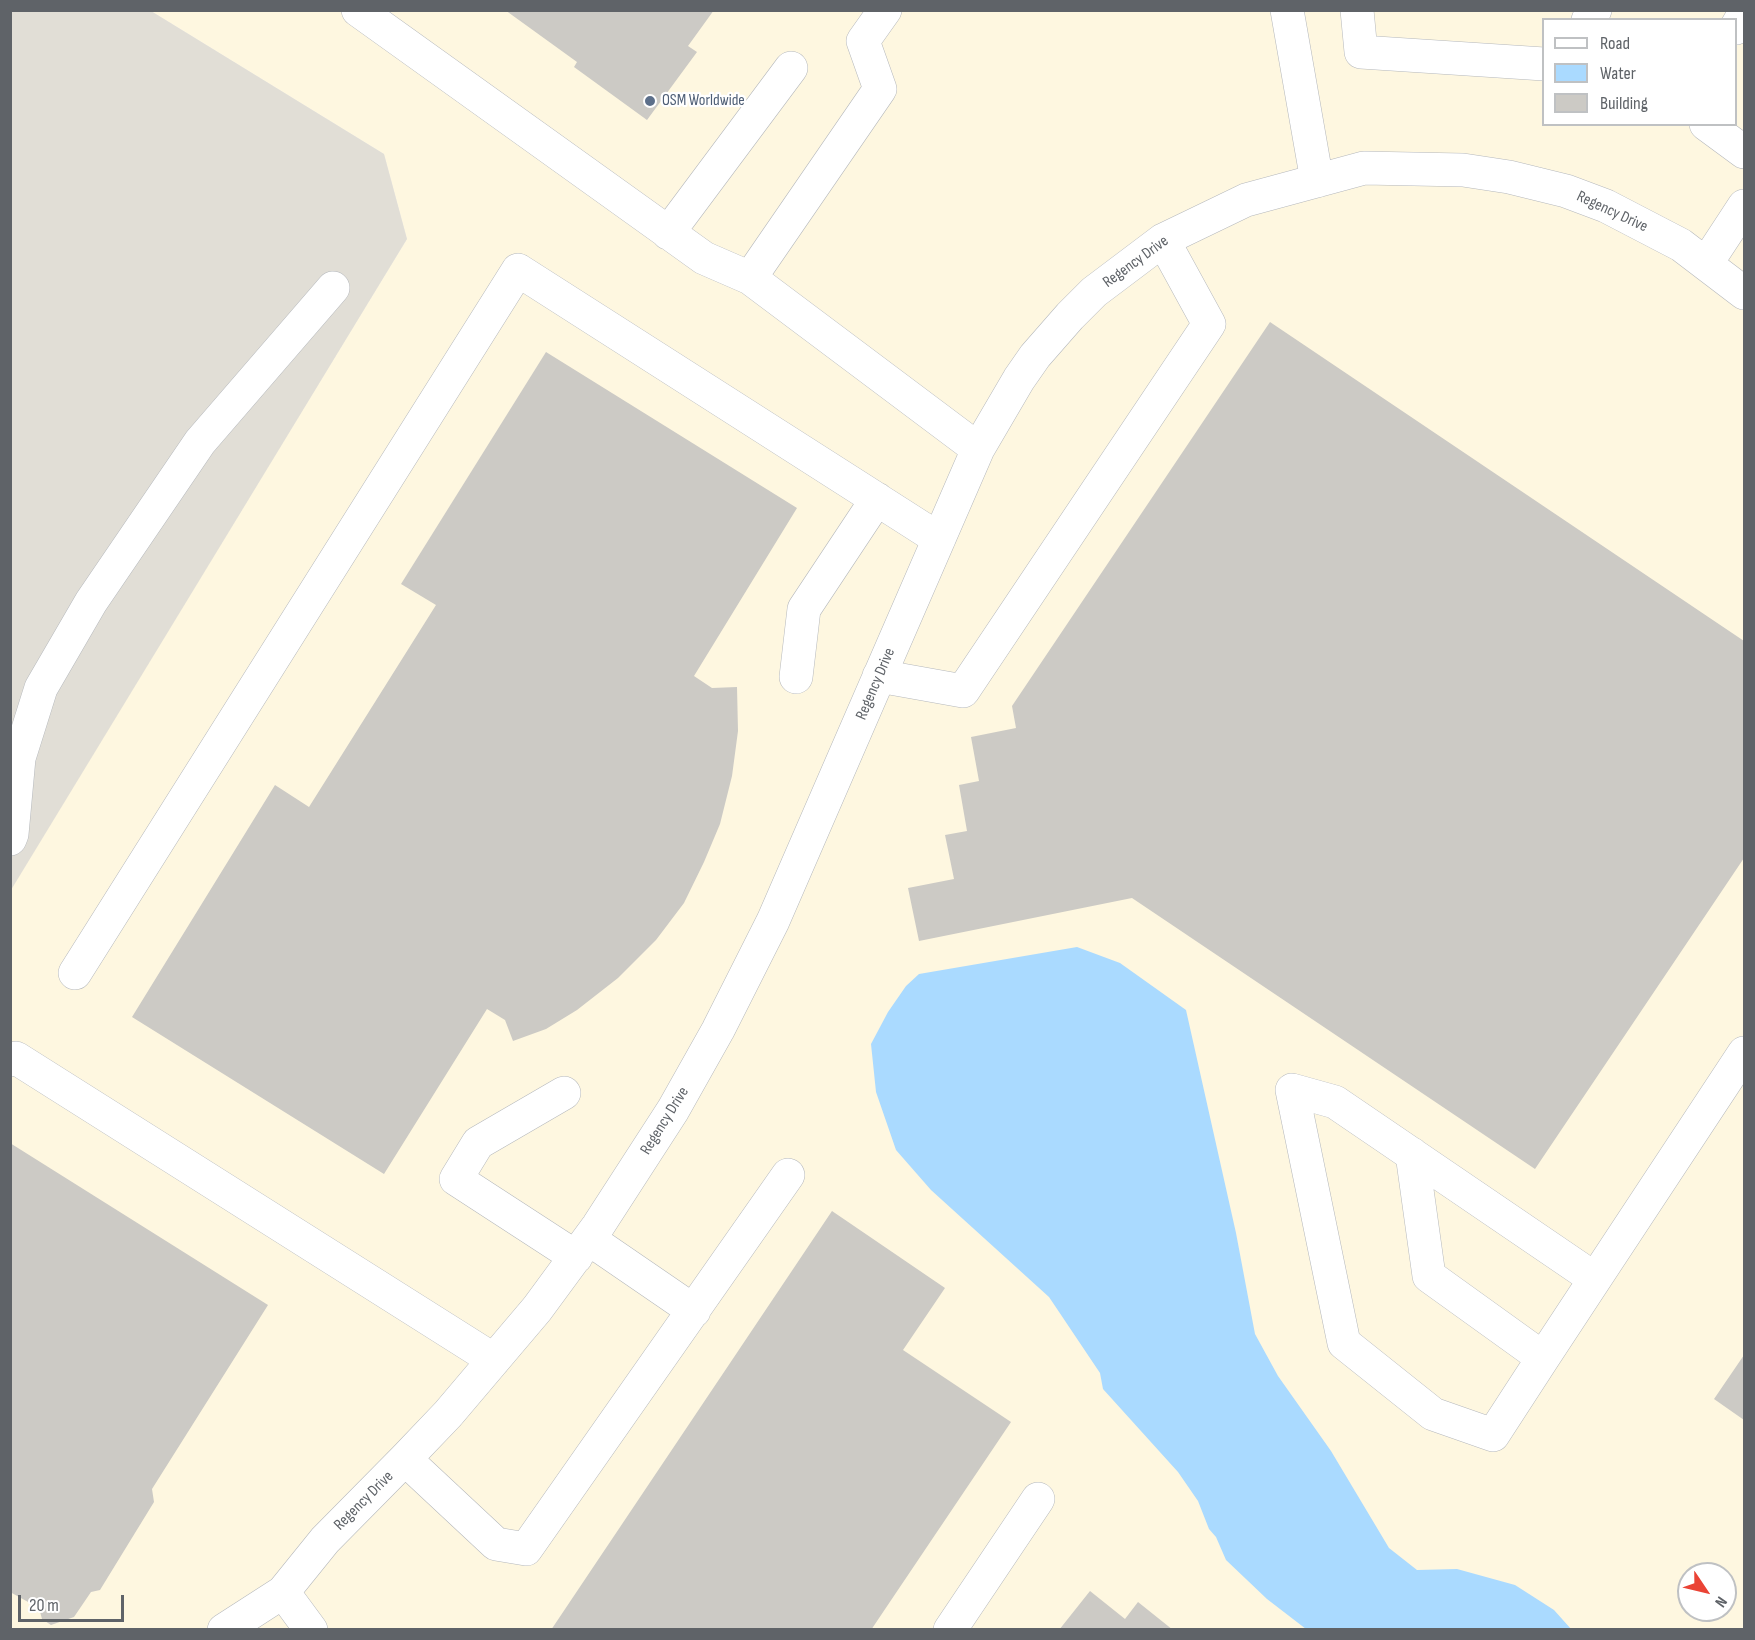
<!DOCTYPE html>
<style>
body{margin:0}
#map{position:relative;width:1755px;height:1640px;overflow:hidden;background:#f1efe8;font-family:"Sofia Sans Condensed",sans-serif}
canvas{display:block}
.frame{position:absolute;inset:0;border:12px solid #5f6368;pointer-events:none}
.legend{position:absolute;left:1542px;top:18px;width:195px;height:108px;box-sizing:border-box;background:#fff;border:2px solid #bfc1c3;margin:0;padding:8px 10px;list-style:none;font-size:18px;color:#5f6368}
.legend li{display:flex;align-items:center;gap:12px;height:30px}
.legend b{width:30px;border:2px solid #bfc1c3}
.north{position:absolute;left:1677px;top:1562px;width:60px;height:60px;box-sizing:border-box;background:#fff;border:2px solid #bfc1c3;border-radius:50%;rotate:125deg;font-size:16px;font-weight:700;line-height:24px;text-align:center;color:#5f6368}
.north::after{content:'';display:block;margin:auto;width:21px;height:27px;background:#ea4335;clip-path:polygon(50% 0,100% 100%,50% 72%,0 100%)}
.scale{position:absolute;left:18px;top:1595px;width:106px;height:27px;box-sizing:border-box;border:3px solid #5f6368;border-top:0;padding-left:8px;font-size:18px;line-height:21px;white-space:nowrap;color:#5f6368;-webkit-text-stroke:4px #fff;paint-order:stroke}
</style>
<div id="map">
<canvas width="1755" height="1640"></canvas>
<div class="frame"></div>
<ul class="legend">
<li><b style="height:8px;background:#fff"></b>Road</li>
<li><b style="height:16px;background:#aadaff"></b>Water</li>
<li><b style="height:16px;background:#cccac5"></b>Building</li>
</ul>
<div class="north">N</div>
<div class="scale">20 m</div>
</div>
<script>
const g = document.querySelector('canvas').getContext('2d');
g.lineJoin = 'round';
function paint(path, color) { g.fillStyle = color; g.fill(path, 'evenodd'); }
const shape = rows => new Path2D(rows.map(r => 'M' + r).join(''));
function stroke(path, color, width, dash) { g.strokeStyle = color; g.lineWidth = width; g.lineCap = dash ? 'butt' : 'round'; g.setLineDash(dash || []); g.stroke(path); }
function write(font, color, halo, rows, align = 'center') {
  g.font = font + ' "Sofia Sans Condensed",sans-serif'; g.lineWidth = 4.5; g.setLineDash([]); g.textBaseline = 'middle'; g.strokeStyle = halo; g.fillStyle = color; for (const [text, x, y, turn = 0] of rows) {
    g.save(); g.translate(x, y); g.rotate((+turn || 0) * Math.PI / 180); g.textAlign = isNaN(turn) ? turn : align; if (halo) g.strokeText(text, 0, 0); g.fillText(text, 0, 0); g.restore();
  }
}
paint(shape([
 [151,11,1744,11,1744,1629,11,1629,10,890,407,239,384,154],
 [1544,20,1736,20,1736,124,1544,124],
 [1689,1574,1725,1574,1725,1610,1689,1610]
]), '#fef7e0');
paint(shape([
 [11,11,151,11,384,154,407,239,11,890]
]), '#e1ded6');
paint(shape([
 [1077,947,1120,963,1186,1010,1236,1233,1255,1334,1278,1376,1331,1451,1389,1548,1417,1570,1457,1569,1515,1585,1554,1610,1571,1629,1306,1629,1267,1599,1226,1560,1216,1537,1209,1529,1198,1501,1178,1472,1103,1389,1100,1373,1049,1297,931,1190,896,1150,876,1092,871,1044,888,1012,906,986,919,974]
]), '#aadaff');
paint(shape([
 [505,10,714,10,688,46,697,52,647,120,574,67,577,62],
 [1270,322,1744,641,1744,858,1535,1169,1132,898,919,941,908,888,954,879,945,835,967,831,959,785,979,781,971,737,1016,728,1012,706],
 [546,352,797,508,694,676,712,688,737,687,738,731,732,776,720,824,704,862,684,903,656,940,618,978,577,1010,546,1029,513,1041,505,1020,487,1009,384,1174,132,1017,275,785,309,807,436,605,401,584],
 [10,1143,268,1305,152,1489,154,1502,100,1590,91,1592,74,1617,51,1625,42,1619,39,1608,10,1592],
 [832,1211,945,1288,903,1350,1011,1422,871,1630,551,1630],
 [1744,1355,1744,1420,1714,1399],
 [1090,1591,1125,1619,1138,1602,1173,1630,1059,1630]
]), '#cccac5');
const minor = shape([
 [358,10,704,258,750,278],
 [885,10,863,41,880,89,750,278,978,449],
 [1287,10,1317,181],
 [1357,10,1361,52,1544,64],
 [1588,20,1595,10],
 [1736,28,1744,14],
 [1706,124,1744,152],
 [668,233,791,68],
 [1706,264,1744,206],
 [879,676,963,691,1209,324,1163,240],
 [796,677,804,609,877,499],
 [10,839,12,834,19,758,41,688,91,602,200,442,333,288],
 [75,973,518,270,939,539],
 [10,1060,16,1058,494,1360],
 [564,1093,478,1143,456,1179,576,1257],
 [1412,1154,1429,1276,1543,1358],
 [589,1239,694,1311],
 [1595,1279,1335,1102,1292,1090,1344,1343,1433,1414,1493,1435,1543,1358,1595,1279,1744,1053],
 [405,1459,496,1544,526,1549,788,1175],
 [283,1592,311,1630],
 [224,1630,283,1592,325,1540,405,1459,448,1414,537,1309,598,1226,673,1110,718,1030,773,921,978,449,1019,379,1035,356,1070,316,1094,292,1163,240,1246,200,1364,168,1463,170,1509,177,1566,191,1606,206,1681,245,1744,293],
 [950,1630,1038,1499]
]);
stroke(minor, '#b5b8bc', 34);
stroke(minor, '#fff', 33);
for (const [x, y, r, color] of [
 [650,101,6,"#5c6f8a"]
]) { const dot = new Path2D(); dot.arc(x, y, r, 0, 2 * Math.PI); g.fillStyle = color; g.fill(dot); stroke(dot, '#fff', 2); }
write('16px', '#4e5e75', '#fff', [
 ["OSM Worldwide",662,101]
], 'left');
write('16px', '#5f6368', '#fff', [
 ["Regency Drive",1612,212,25],
 ["Regency Drive",1136,262,-36],
 ["Regency Drive",876,684,-67],
 ["Regency Drive",665,1121,-58],
 ["Regency Drive",364,1501,-45]
]);
</script>
